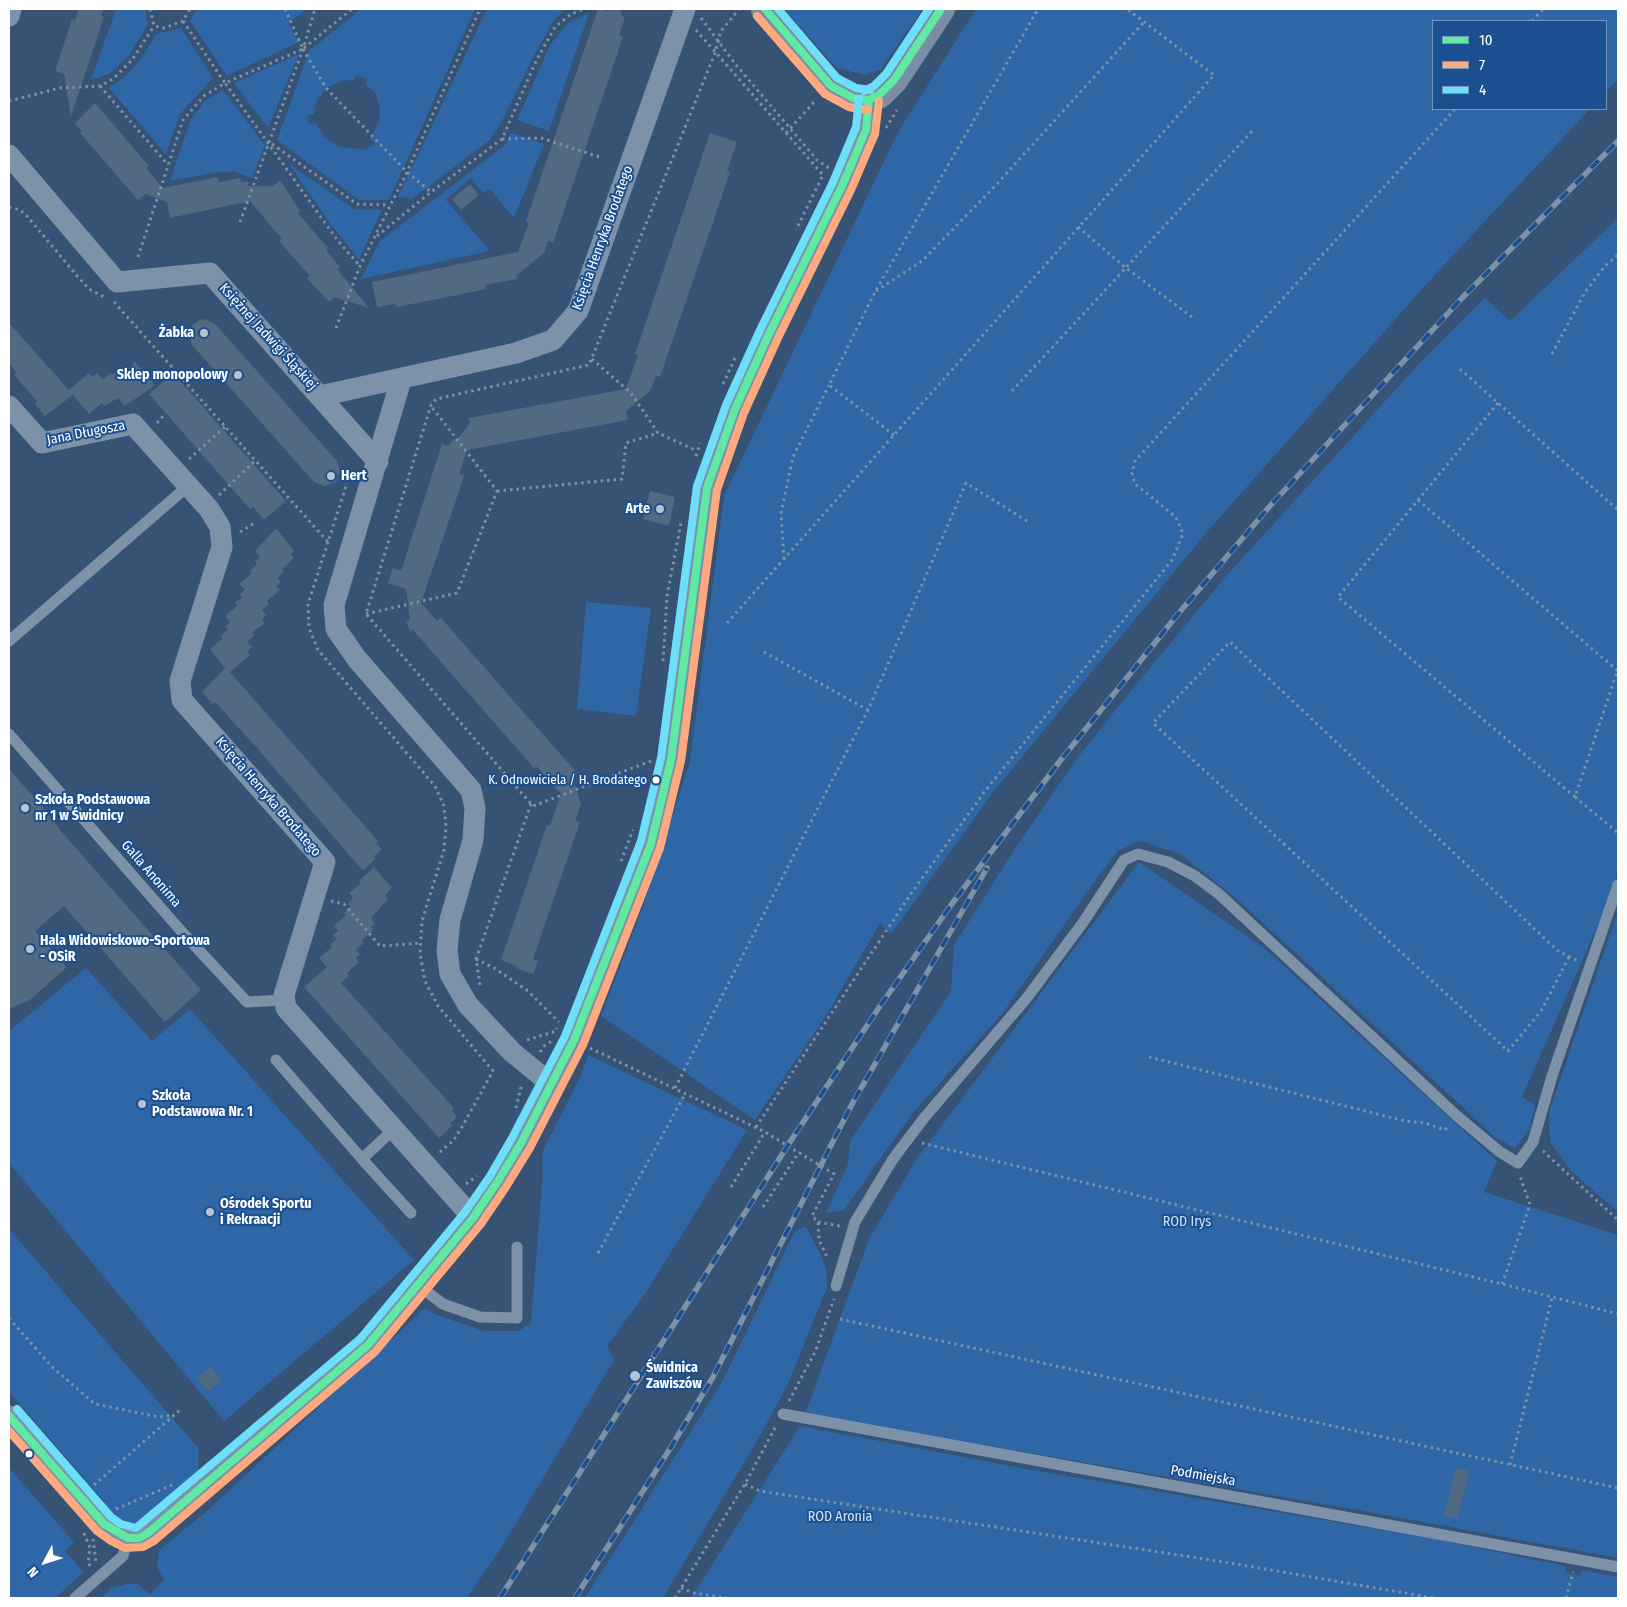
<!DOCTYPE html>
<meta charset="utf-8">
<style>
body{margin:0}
#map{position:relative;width:1627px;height:1607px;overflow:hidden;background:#365274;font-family:"Fira Sans Condensed",sans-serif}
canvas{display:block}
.frame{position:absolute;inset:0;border:10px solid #fff;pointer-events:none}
.legend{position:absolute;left:1432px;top:20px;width:175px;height:90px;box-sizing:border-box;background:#1b4f8f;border:1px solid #7695bc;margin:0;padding:6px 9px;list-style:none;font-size:15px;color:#fff}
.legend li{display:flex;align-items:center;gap:10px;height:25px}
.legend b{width:25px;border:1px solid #7695bc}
.north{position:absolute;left:20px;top:1537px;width:50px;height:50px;-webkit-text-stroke:4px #1b4f8f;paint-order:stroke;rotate:230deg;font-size:14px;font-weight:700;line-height:20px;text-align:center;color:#fff}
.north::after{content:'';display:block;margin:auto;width:18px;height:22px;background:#fff;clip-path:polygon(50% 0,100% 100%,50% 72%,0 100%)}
</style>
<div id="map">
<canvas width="1627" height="1607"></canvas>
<div class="frame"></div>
<ul class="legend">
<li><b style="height:6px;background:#60e9a3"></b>10</li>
<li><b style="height:6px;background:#ffa980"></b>7</li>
<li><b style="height:6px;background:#6ddff8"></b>4</li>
</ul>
<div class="north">N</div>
</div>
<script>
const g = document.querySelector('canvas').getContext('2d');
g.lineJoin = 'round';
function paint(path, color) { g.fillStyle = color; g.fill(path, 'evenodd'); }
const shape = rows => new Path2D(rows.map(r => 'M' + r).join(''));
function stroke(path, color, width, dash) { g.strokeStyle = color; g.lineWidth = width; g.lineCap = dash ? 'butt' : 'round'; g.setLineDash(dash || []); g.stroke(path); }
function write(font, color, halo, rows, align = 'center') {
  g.font = font + ' "Fira Sans Condensed",sans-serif'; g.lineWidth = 4; g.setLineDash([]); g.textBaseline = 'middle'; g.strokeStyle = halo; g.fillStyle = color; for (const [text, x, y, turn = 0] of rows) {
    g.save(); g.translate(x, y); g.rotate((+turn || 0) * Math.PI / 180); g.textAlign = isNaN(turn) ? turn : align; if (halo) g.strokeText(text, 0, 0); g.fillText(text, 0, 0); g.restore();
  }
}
paint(shape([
 [116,9,145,9,148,24,128,57,109,74,91,80],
 [197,9,304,9,303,13,288,22,299,42,227,76,190,21],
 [361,9,475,9,389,200,359,200,277,140,309,51],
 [357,75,367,79,366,85,375,92,380,109,379,122,370,138,375,143,365,150,338,146,325,138,316,124,309,123,307,116,314,114,316,102,326,88,343,80,353,81],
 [487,9,565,9,555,19,539,46,504,117,490,140,412,199,398,197],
 [784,9,923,9,880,70,865,75,837,68],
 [976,9,1618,9,1618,79,1606,92,1606,21,1433,21,1433,109,1590,109,1431,279,1206,533,994,791,891,934,880,923,826,1016,755,1120,601,1016,642,909,690,762,724,496,898,132],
 [589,13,549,131,517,120,550,45,568,23],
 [181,28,213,78,180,114,166,154,109,88,127,75,142,57,156,34],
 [299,54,268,128,234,83],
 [223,90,265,145,252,178,235,172,218,172,170,181,191,119,205,101],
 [511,133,544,144,514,218,490,189,483,193,471,178,446,200,490,251,361,279,379,242,505,145],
 [289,164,354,209,382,210,359,259,331,225],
 [1618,218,1618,871,1606,907,1522,1097,1535,1105,1529,1130,1515,1148,1496,1138,1237,899,1180,854,1141,841,1119,850,1097,878,1002,1014,912,1114,844,1210,826,1213,848,1164,850,1141,951,991,954,945,1014,850,1075,761,1134,687,1227,575,1416,367,1485,298,1510,321],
 [586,602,651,608,636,716,577,709],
 [1139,862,1263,947,1497,1161,1484,1192,1618,1235,1618,1558,1358,1510,805,1414,869,1239,916,1160],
 [1618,911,1618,1212,1571,1171,1550,1142,1549,1112],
 [86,968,152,1041,190,1009,414,1260,224,1421,9,1163,9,1031],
 [588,1055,747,1130,645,1294,607,1346,614,1360,503,1545,467,1598,101,1598,111,1588,126,1584,137,1584,150,1594,164,1580,157,1567,159,1550,207,1511,425,1308,437,1315,484,1331,519,1331,531,1323,543,1171,542,1152,581,1076],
 [806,1227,821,1255,826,1269,827,1288,787,1386,757,1441,663,1598,585,1598,721,1384,795,1231],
 [9,1229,199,1449,198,1477,146,1522,130,1525,119,1523,112,1517,103,1500,9,1392],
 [800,1426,1033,1470,1435,1539,1566,1566,1566,1573,1579,1575,1583,1570,1618,1577,1618,1598,691,1598],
 [9,1468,74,1542,65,1551,84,1572,55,1598,9,1598]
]), '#2f66a5');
paint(shape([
 [79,9,104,9,101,16,104,17,71,116,64,74,55,71,72,19,75,20],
 [598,9,607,11,620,9,622,16,625,17,619,36,623,37,553,243,548,241,544,253,516,276,517,279,485,285,486,289,433,300,396,307,395,304,377,307,372,282,518,252,529,222,526,221],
 [95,103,149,166,146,168,163,188,218,177,219,182,240,178,241,182,249,182,248,186,273,186,280,180,300,211,298,213,328,248,326,250,340,267,337,269,369,308,334,297,329,302,307,278,310,276,279,241,282,239,250,201,170,218,167,202,146,194,138,200,80,133,82,132,75,123],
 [710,133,737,142,727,171,730,172,724,190,660,377,656,376,650,391,626,411,628,420,467,450,459,474,464,476,421,603,437,621,441,618,577,773,572,777,581,804,575,821,580,822,533,959,538,961,533,974,516,968,517,966,501,960,547,825,550,826,561,794,536,766,534,768,412,629,411,632,406,622,410,619,406,589,388,583,393,568,401,571,442,444,448,446,454,439,456,441,470,423,469,418,626,389,638,355,635,354],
 [470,184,479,195,461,210,452,199],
 [206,319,216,325,337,461,340,472,336,482,325,486,314,482,192,345,189,335,192,325,200,320],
 [9,323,69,390,89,373,92,377,97,373,103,380,110,373,112,375,124,365,128,369,135,362,155,385,125,406,118,398,104,406,102,403,89,414,73,395,45,416,35,404,37,401,14,375,17,373,9,364],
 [173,373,286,501,264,520,253,507,250,509,149,394],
 [650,491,675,497,669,526,643,519],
 [276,528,294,551,291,554,294,558,282,569,284,571,277,578,281,582,276,586,280,590,267,601,269,604,262,610,266,615,262,619,265,623,253,632,255,635,247,642,252,647,247,651,250,655,230,672,378,841,376,843,382,850,374,856,376,858,363,871,257,748,215,702,213,704,202,692,225,668,210,649,223,638,221,636,228,630,225,627,230,622,225,616,237,606,235,603,242,597,240,594,245,590,239,584,252,573,250,571,257,564,255,561,260,557,255,551],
 [9,769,52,818,59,829,201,990,165,1022,64,906,35,931,67,967,30,1000,9,1009],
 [374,867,392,888,385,895,388,899,371,918,375,923,371,927,373,930,361,941,363,943,356,950,360,954,356,958,359,962,347,973,349,976,341,983,454,1108,452,1111,457,1117,450,1123,452,1126,439,1138,304,987,327,967,319,958,332,947,330,945,337,939,333,935,338,931,334,926,346,915,344,913,351,906,348,903,353,898,349,893,361,883,359,881],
 [211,1367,221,1380,208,1391,197,1378],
 [1456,1468,1469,1471,1457,1519,1444,1516]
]), '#526984');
stroke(shape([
 [150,9,154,26,164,28,183,21,190,9],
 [701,18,737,66,817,160,830,169],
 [183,21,225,83,303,49,285,9],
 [1532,21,1543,9],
 [696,30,823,175,796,230],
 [304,48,352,9],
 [303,49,326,88,407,172,431,192,502,139,537,59,555,27,571,14,583,9],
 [100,86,168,165],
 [9,101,60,88,100,86,113,79,132,60,154,26],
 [886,128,897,110],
 [786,133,816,100],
 [502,139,541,138,603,158],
 [272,144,357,204,389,205],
 [9,207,20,210,27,216,78,277,89,289,104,297],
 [240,222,303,49,315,9],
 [1078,227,1126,268,1192,317],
 [377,236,431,192],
 [138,257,183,120,204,96,225,83,338,241,360,266],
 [876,291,922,261,995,186,1144,22],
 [114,302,328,542,346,486,349,487],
 [336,328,360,266,407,172,480,9],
 [1552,354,1585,292,1605,266,1618,255],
 [592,359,631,393,658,433,697,451],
 [1460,369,1618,510],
 [723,384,735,358],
 [1012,391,1254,129],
 [1498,403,1338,597,1575,797,1618,669],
 [157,423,164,415],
 [894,435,829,385,875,292,1038,9],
 [696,456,700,443],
 [189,459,226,426],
 [497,491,622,479,626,443,658,433],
 [219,495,256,460],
 [1418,500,1618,671],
 [240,532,253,524],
 [328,542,308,604,309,628,318,650,435,786,444,806,446,827,444,850,422,921,420,954,425,981,438,1006,493,1071,462,1127,453,1141,440,1152],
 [784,559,781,513,793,457,829,385],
 [366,614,457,593,497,491,431,406],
 [727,623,1214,75,1127,9],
 [764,652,868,710],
 [663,661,667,596,681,523],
 [651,761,533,806,366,614,431,405,436,399,589,365,715,53,721,31,739,9],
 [1575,797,1618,833],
 [621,861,633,830],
 [331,901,344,904,380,946,421,943],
 [1569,957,1541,1011,1508,1051,1153,723,1230,642,1558,951,1578,961],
 [476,959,494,968,528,991,559,1022],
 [480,985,476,959,531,804],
 [527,1040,556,1031,557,1028],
 [590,1048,765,1132,834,1174,812,1216,818,1222,819,1240,828,1259],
 [540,1052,545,1045,552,1041],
 [1149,1057,1405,1121,1425,1123,1445,1130,1448,1126],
 [675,1088,868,710,966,483,1027,521],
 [516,1108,522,1083],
 [756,1127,910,895,985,791,1172,560,1183,534,1176,517,1135,484,1132,473,1135,461,1455,109],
 [922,1143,1502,1284,1618,1314],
 [1543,1151,1618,1220],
 [466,1184,477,1176],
 [731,1187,765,1132],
 [763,1207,799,1152],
 [818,1222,840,1226],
 [598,1253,685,1094],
 [1502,1284,1530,1205,1520,1176],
 [9,1318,52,1367,95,1404,159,1417,174,1415],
 [840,1319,1618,1488],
 [789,1401,815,1352,834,1299],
 [1510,1465,1552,1298],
 [745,1484,760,1491,1224,1562,1434,1598],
 [94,1485,180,1410],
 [116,1509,172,1485],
 [84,1533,90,1548,88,1563,91,1567],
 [93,1539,96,1562],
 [681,1588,694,1593,726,1598],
 [675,1598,745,1484,776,1426],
 [1566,1598,1573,1572]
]), '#7d92a8', 3, [2.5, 4]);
stroke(shape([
 [9,641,188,486],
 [9,734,182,932,247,1002,285,1000],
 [276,1060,362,1159],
 [394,1129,362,1159,411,1213],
 [419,1286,443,1304,480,1317,517,1318,517,1247],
 [836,1286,855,1222,893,1159,924,1118,1026,999,1082,924,1124,860,1138,854,1168,862,1195,876,1219,894,1457,1116,1500,1152,1518,1163,1533,1142,1552,1076,1618,885],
 [783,1414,1618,1567],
 [75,1598,123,1556,128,1538]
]), '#7d92a8', 11);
stroke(shape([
 [9,16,11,9],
 [9,155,117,282,210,273,378,462],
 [401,380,334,605,336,629,357,659,471,790,475,808,473,840,450,920,447,950,450,974,468,1005,512,1052,551,1084],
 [320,396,516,353,553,340,578,311,685,9],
 [9,406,42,443,133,424,209,509,220,527,222,547,180,681,182,700,325,862,284,995,286,1008,473,1218],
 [9,1416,104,1524,116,1533,128,1538,139,1538,148,1533,368,1345,423,1281,473,1218,498,1181,521,1143,574,1040,651,844,671,760,707,488,735,409,769,334,842,186,866,130,869,100]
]), '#7d92a8', 21);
stroke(shape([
 [765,9,831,86,853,98,869,100,880,94,894,80,941,9]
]), '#798da4', 28);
const rail = shape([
 [500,1598,788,1145,880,1006,951,905,1060,761,1178,614,1269,507,1463,297,1618,141],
 [575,1598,671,1447,713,1377,852,1104,987,868]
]);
stroke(rail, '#7e92a7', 5.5);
stroke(rail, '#1b4f8f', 4, [11]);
stroke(shape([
 [765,9,831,86,853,98,869,100],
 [869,100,880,94,894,80,941,9],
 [9,1416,104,1524,128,1538,139,1538,148,1533,368,1345,473,1218,498,1181,521,1143,574,1040,651,844,671,760,707,488,735,409,769,334,842,186,866,130,869,100]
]), '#60e9a3', 8);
stroke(shape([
 [757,16,825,94,849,107,868,110],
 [9,1431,97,1531,111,1541,125,1548,143,1547,154,1541,375,1352,481,1224,506,1187,530,1148,583,1045,660,848,681,761,717,490,744,413,778,338,851,190,875,134,879,101]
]), '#ffa980', 8);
stroke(shape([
 [778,9,837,78,856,88,870,90],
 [864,91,874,86,886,74,929,9],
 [17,1409,111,1517,121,1524,136,1528,361,1338,465,1212,490,1176,512,1138,565,1036,641,841,661,758,697,486,726,405,760,330,833,182,856,127,859,99]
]), '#6ddff8', 8);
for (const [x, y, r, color] of [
 [204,333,5,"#b9c2ce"],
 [238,375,5,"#b9c2ce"],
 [331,476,5,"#b9c2ce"],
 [660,509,5,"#b9c2ce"],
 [656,780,4.5,"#fff"],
 [25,808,5,"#b9c2ce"],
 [30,949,5,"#b9c2ce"],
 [142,1104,5,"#b9c2ce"],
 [210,1212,5,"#b9c2ce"],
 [635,1376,6,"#b9c2ce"],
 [29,1454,4.5,"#fff"]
]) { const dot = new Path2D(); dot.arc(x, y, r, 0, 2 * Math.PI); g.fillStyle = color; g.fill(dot); stroke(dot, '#1b4f8f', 2); }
write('13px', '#fff', '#1b4f8f', [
 ["K. Odnowiciela / H. Brodatego",647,780]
], 'right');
write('14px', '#fff', '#1b4f8f', [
 ["Księcia Henryka Brodatego",603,238,-70],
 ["Księżnej Jadwigi Śląskiej",268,337,48],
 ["Jana Długosza",86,433,-11],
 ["Księcia Henryka Brodatego",268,797,49],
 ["Galla Anonima",151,874,49],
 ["Podmiejska",1203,1476,10]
]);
write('bold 14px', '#fff', '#1b4f8f', [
 ["Żabka",194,333,"right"],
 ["Sklep monopolowy",228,375,"right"],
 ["Hert",341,476],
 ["Arte",650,509,"right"],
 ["Szkoła Podstawowa",35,800],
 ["nr 1 w Świdnicy",35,816],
 ["Hala Widowiskowo-Sportowa",40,941],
 ["- OSiR",40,957],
 ["Szkoła",152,1096],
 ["Podstawowa Nr. 1",152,1112],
 ["Ośrodek Sportu",220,1204],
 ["i Rekraacji",220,1220],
 ["Świdnica",646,1368],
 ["Zawiszów",646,1384]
], 'left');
write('14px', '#cfe3fa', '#1b4f8f', [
 ["ROD Irys",1187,1222],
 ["ROD Aronia",840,1517]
]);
</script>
